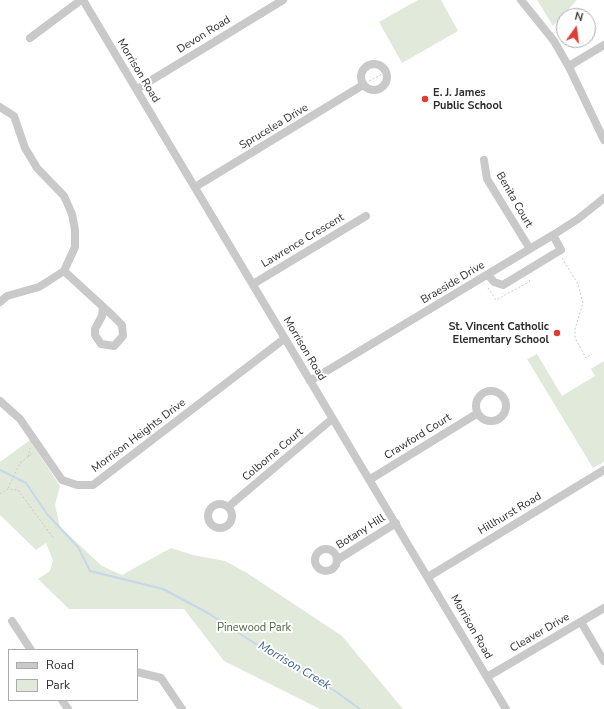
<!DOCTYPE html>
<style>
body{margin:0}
#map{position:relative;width:604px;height:709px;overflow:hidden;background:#fff;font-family:"Nunito Sans",sans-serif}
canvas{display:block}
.legend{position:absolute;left:8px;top:649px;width:130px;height:52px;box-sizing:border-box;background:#fff;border:1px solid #ababab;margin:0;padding:5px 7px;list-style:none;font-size:12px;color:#2c2c2c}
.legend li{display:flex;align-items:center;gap:8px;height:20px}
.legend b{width:20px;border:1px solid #ababab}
.north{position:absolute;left:556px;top:8px;width:40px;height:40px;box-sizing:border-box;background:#fff;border:1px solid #ababab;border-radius:50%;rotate:14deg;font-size:11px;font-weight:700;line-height:16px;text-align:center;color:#2c2c2c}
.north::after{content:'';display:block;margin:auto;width:14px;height:18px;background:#dd3d34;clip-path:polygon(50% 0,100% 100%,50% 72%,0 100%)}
</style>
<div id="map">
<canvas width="604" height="709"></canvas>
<ul class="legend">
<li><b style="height:5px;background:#c9c9c9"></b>Road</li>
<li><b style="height:11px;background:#e0e9da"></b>Park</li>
</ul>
<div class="north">N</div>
</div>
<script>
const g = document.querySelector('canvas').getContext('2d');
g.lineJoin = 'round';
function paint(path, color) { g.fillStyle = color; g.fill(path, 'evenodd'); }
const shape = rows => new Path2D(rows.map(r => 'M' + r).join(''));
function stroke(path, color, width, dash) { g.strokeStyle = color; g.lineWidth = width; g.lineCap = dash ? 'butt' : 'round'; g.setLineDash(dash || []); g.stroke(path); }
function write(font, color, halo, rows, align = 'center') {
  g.font = font + ' "Nunito Sans",sans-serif'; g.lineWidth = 4; g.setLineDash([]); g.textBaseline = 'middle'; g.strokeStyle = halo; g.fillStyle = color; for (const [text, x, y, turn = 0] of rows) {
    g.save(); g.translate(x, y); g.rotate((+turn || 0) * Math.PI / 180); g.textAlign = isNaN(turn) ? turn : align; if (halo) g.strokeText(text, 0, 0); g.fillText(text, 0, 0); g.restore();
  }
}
paint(shape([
 [418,0,441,0,458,31,402,63,379,22],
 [537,0,577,0,553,26],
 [537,354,562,396,595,376,591,369,604,361,604,462,593,468,527,359],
 [30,440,60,486,55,505,60,527,102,566,122,575,171,548,193,555,225,561,247,573,342,636,403,709,320,709,224,661,184,609,69,609,38,579,50,571,53,560,46,543,36,550,0,515,0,462]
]), '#e0e9da');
stroke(shape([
 [0,470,26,483,47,514,78,547,90,571,163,589,208,613,279,659,335,691,360,709]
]), '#c6d7e9', 2);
stroke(shape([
 [369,81,386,72],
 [562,258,578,284,583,303,575,329,575,338,586,358,592,354],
 [488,288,496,300,529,282,530,278],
 [28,457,30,448],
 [8,488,20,463,33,453],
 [0,494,7,489,18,490,54,539]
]), '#c9c9c9', 1, [2, 2]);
stroke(shape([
 [83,0,506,709],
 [521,0,554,41,570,69,604,140],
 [30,38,81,0],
 '361 77a13 13 0 1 1 26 0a13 13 0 1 1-26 0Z',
 [569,66,604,45],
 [137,89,283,0],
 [0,107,14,116,25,148,37,168,64,196,72,214,75,230,75,247,64,271,39,287,7,296,0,302],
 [484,160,487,179,530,249],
 [195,187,363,85],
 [64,271,112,315,122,325,123,336,114,346,101,344,95,335,95,329,102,316,103,307],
 [488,275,494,282,503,285,554,254,561,250,553,235],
 [253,284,366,216],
 [310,381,553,235,578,219,604,198],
 '476 406a15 15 0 1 1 30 0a15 15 0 1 1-30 0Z',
 [0,401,20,419,62,480,77,485,93,485,284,339],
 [369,480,478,413],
 '208 516a12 12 0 1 1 24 0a12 12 0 1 1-24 0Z',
 [228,507,332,419],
 '315 560a11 11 0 1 1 22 0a11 11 0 1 1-22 0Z',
 [337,560,396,523],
 [428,577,604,470],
 [12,621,31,650],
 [581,622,604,661],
 [137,672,161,678,182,709],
 [487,677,604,608],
 [62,700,68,709]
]), '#c9c9c9', 8);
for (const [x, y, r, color] of [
 [425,99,4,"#dd3d34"],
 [557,333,4,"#dd3d34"]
]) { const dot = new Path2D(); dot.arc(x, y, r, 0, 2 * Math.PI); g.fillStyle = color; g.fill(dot); stroke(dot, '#fff', 1.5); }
write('11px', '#2c2c2c', '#fff', [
 ["Devon Road",204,35,-32],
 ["Morrison Road",138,71,59],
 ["Sprucelea Drive",274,127,-31],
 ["Benita Court",514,200,60],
 ["Lawrence Crescent",303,241,-31],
 ["Braeside Drive",453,283,-31],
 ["Morrison Road",304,349,59],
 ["Morrison Heights Drive",139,436,-37],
 ["Crawford Court",418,437,-32],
 ["Colborne Court",273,455,-40],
 ["Hillhurst Road",510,514,-31],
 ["Botany Hill",361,532,-32],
 ["Morrison Road",471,627,60],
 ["Cleaver Drive",540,633,-30]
]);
write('bold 11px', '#2c2c2c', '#fff', [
 ["E. J. James",433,93],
 ["Public School",433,106],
 ["St. Vincent Catholic",549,327,"right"],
 ["Elementary School",549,340,"right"]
], 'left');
write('11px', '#4a653c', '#fff', [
 ["Pinewood Park",254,628]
]);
write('italic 12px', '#3e6389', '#fff', [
 ["Morrison Creek",294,666,31]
]);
</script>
